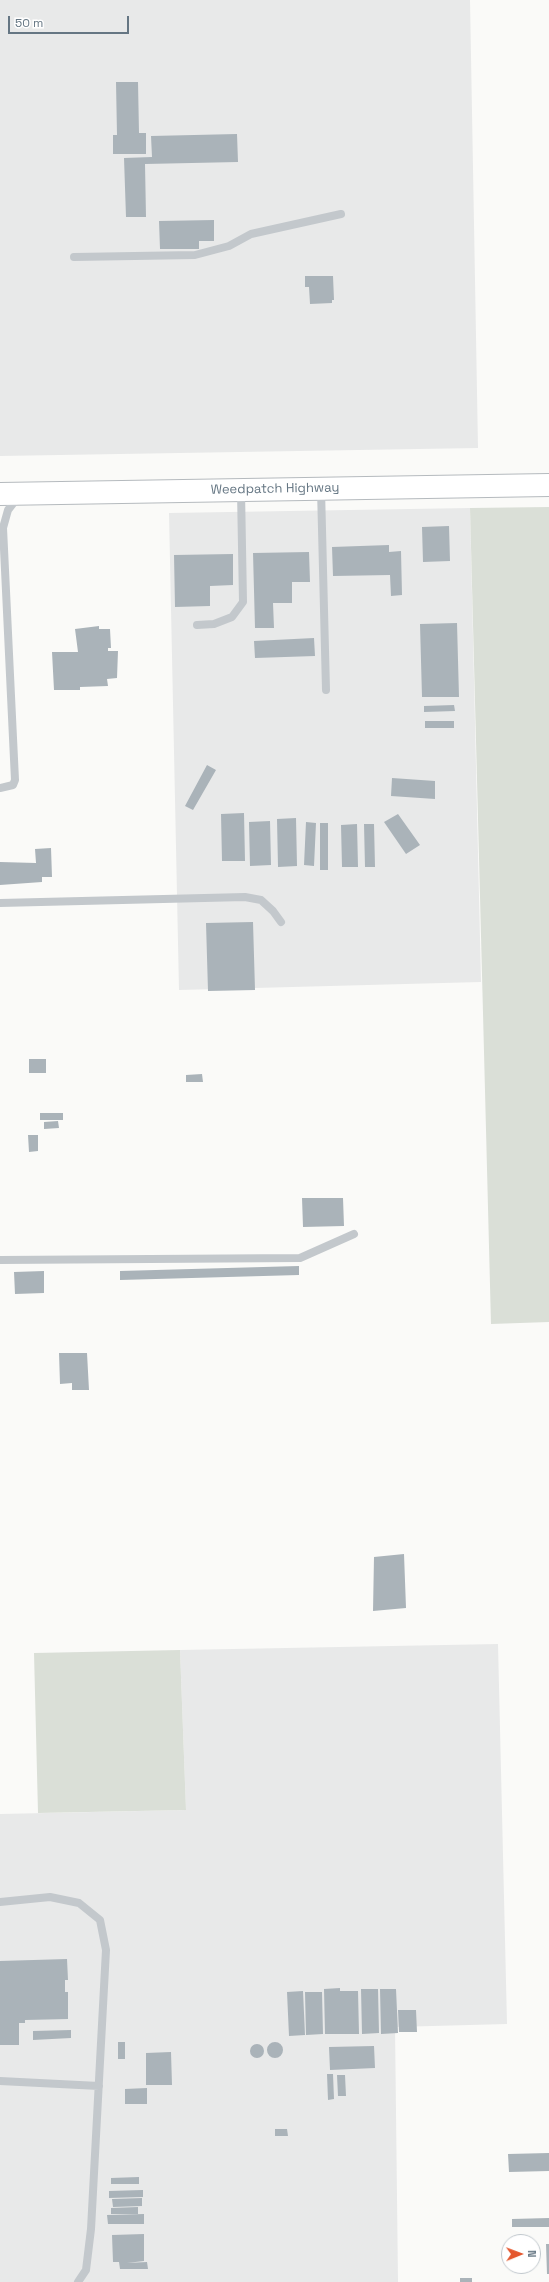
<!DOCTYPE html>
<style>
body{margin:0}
#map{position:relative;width:549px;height:2282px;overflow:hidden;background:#fafaf8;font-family:"Space Grotesk",sans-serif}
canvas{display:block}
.north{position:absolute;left:501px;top:2234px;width:40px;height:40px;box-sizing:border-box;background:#fff;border:1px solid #c1c8cd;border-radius:50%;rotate:89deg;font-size:11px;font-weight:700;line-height:16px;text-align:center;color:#657683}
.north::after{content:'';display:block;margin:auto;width:14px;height:18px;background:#e4572e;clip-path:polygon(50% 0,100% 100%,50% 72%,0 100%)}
.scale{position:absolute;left:8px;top:16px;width:121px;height:18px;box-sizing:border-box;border:2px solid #657683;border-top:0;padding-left:5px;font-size:12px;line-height:14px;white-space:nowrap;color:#657683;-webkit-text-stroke:3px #fff;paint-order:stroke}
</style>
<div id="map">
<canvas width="549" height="2282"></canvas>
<div class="north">N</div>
<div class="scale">50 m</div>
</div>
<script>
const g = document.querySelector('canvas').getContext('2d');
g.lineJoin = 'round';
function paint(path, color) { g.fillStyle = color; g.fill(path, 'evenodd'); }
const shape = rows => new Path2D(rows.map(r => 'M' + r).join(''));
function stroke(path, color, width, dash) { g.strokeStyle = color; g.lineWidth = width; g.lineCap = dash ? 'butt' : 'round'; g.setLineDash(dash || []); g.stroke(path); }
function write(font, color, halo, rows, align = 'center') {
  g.font = font + ' "Space Grotesk",sans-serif'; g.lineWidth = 4; g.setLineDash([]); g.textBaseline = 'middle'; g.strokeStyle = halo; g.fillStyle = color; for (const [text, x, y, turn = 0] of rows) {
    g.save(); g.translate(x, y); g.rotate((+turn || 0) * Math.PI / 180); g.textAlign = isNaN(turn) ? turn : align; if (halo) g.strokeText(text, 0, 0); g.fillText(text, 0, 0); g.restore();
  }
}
paint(shape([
 [0,0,470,0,478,448,0,456],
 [470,508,481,982,179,990,169,513],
 [498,1644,507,2024,395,2027,398,2282,0,2282,0,1814,186,1810,180,1650]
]), '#e8e9e9');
paint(shape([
 [549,507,549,1322,491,1324,470,508],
 [180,1650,186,1810,38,1813,34,1653]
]), '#dadfd7');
paint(shape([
 [116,82,138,82,139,133,146,133,146,154,113,154,113,135,117,135],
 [237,134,238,162,145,164,146,217,126,217,124,158,152,157,151,136],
 [214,220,214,241,199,241,199,249,160,249,159,221],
 [305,276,333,276,334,300,332,300,332,303,310,304,309,287,305,287],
 [449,526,450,561,423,562,422,527],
 [389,545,389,552,401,551,402,595,391,596,390,575,333,576,332,547],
 [309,552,310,582,292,582,292,603,273,603,274,628,255,628,253,553],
 [233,554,233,585,210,586,210,606,175,607,174,555],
 [457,623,459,697,422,697,420,624],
 [99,626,99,629,110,629,111,648,108,648,108,651,118,651,117,678,107,679,108,686,80,687,80,690,54,690,52,652,78,652,75,629],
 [314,638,315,656,255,658,254,641],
 [454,705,455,711,424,712,424,706],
 [425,721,454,721,454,728,425,728],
 [207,765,216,770,193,810,185,806],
 [392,778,435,781,435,799,391,796],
 [244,813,245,861,222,861,221,814],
 [398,814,420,845,406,854,384,822],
 [296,818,297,866,278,867,277,819],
 [270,821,271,865,250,866,249,822],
 [306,822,316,823,314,866,304,865],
 [320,823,328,823,328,870,320,870],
 [357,824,358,867,342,867,341,825],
 [364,824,374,824,375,867,365,867],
 [51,848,52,877,42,877,42,882,0,885,0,862,36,863,35,849],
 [253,922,255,990,208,991,206,923],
 [29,1059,46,1059,46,1073,29,1073],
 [202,1074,203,1082,186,1082,186,1075],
 [40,1113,63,1113,63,1120,40,1120],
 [58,1121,59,1128,44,1129,44,1122],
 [28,1135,38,1135,38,1151,29,1152],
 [302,1198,343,1198,344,1226,303,1227],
 [299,1266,299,1275,120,1280,120,1271],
 [44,1271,44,1293,15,1294,14,1272],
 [59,1353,87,1353,89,1390,72,1390,72,1383,60,1384],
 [404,1554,406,1608,373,1611,374,1557],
 [67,1959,68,1980,65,1980,65,1992,68,1992,68,2019,25,2020,25,2023,19,2023,19,2045,0,2045,0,1961],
 [340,1988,340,1991,358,1991,359,2034,325,2034,324,1989],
 [361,1989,378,1989,379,2033,362,2034],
 [380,1989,396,1989,398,2033,381,2034],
 [303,1991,305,2035,289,2036,287,1992],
 [305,1992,322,1992,323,2034,306,2035],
 [398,2010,416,2010,417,2032,399,2032],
 [71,2030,71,2038,33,2040,33,2031],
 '267 2050a8 8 0 1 1 16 0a8 8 0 1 1-16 0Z',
 [118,2042,125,2042,125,2059,118,2059],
 '250 2051a7 7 0 1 1 14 0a7 7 0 1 1-14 0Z',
 [374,2046,375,2068,330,2070,329,2047],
 [171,2052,172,2085,146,2085,146,2053],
 [327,2074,333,2074,334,2099,328,2100],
 [337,2075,345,2075,346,2096,338,2096],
 [147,2088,147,2104,125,2104,125,2089],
 [275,2129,287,2129,288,2136,275,2136],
 [549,2153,549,2171,509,2172,508,2154],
 [139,2177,139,2184,111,2184,111,2178],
 [143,2190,143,2197,109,2198,109,2191],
 [142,2198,142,2206,113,2207,112,2199],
 [138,2207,138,2214,111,2214,111,2208],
 [144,2214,144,2224,108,2224,107,2215],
 [549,2218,549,2227,512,2227,512,2219],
 [144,2234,144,2261,127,2263,147,2262,148,2269,120,2269,119,2262,113,2262,112,2235],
 [546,2244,549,2244,549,2274,547,2274],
 [460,2278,472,2278,472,2282,460,2282]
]), '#aab3b9');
const primary = shape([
 [0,494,549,485]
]);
stroke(primary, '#b5babe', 24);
stroke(shape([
 [74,257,195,255,229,246,251,234,341,214],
 [321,489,326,690],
 [197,625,214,624,232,617,243,602,241,491],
 [0,788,13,785,15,780,3,528,8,510,18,497],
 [0,903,245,897,261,900,273,911,281,922],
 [0,1260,300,1258,354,1234],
 [0,1902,50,1897,79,1903,100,1920,106,1950,91,2229,86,2270,78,2282],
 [0,2081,99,2086]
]), '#c3c8cc', 8);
stroke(primary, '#fff', 22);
write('13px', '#657683', '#fff', [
 ["Weedpatch Highway",275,489,-1]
]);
</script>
